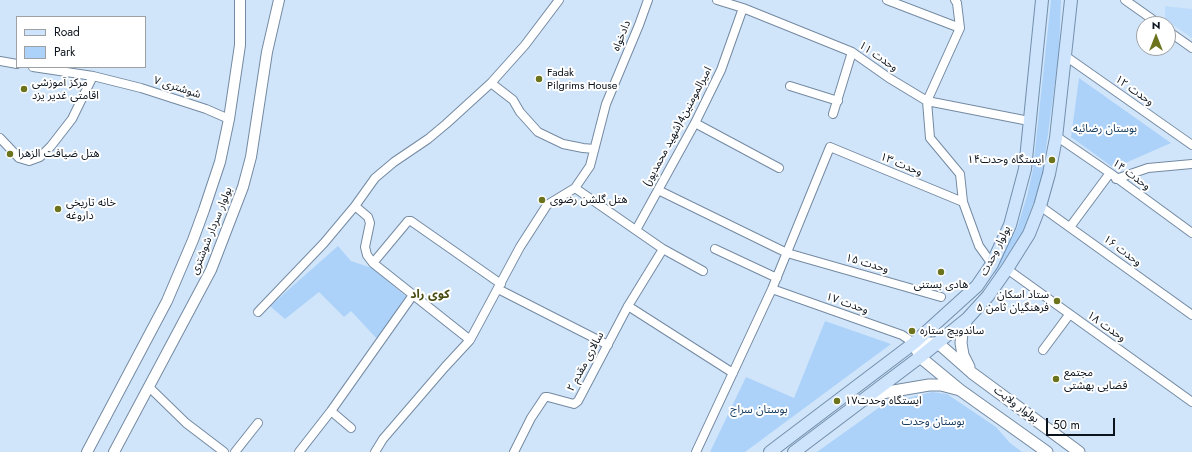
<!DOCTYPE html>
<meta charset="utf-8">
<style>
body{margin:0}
#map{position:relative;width:1192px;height:452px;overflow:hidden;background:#d1e5fa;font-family:Jost,sans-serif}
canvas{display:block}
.legend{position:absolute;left:16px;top:16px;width:130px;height:52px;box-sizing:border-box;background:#fff;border:1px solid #9da1a4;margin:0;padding:5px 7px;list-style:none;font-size:12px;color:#0b131c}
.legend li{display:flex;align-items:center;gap:8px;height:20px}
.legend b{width:20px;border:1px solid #9da1a4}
.north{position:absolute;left:1136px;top:16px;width:40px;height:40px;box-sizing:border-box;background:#fff;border:1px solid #9da1a4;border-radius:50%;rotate:0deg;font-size:11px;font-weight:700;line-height:16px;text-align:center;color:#0b131c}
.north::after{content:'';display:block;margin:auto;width:14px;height:18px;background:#6b731c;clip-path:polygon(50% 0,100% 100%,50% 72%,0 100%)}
.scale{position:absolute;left:1046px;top:418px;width:69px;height:18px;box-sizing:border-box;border:2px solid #0b131c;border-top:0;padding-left:5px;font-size:12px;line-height:14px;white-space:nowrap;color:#0b131c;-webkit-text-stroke:3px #fff;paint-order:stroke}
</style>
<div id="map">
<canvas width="1192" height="452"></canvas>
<ul class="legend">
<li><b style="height:5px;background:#cde4fc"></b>Road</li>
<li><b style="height:11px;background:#acd2f9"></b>Park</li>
</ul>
<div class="north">N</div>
<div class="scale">50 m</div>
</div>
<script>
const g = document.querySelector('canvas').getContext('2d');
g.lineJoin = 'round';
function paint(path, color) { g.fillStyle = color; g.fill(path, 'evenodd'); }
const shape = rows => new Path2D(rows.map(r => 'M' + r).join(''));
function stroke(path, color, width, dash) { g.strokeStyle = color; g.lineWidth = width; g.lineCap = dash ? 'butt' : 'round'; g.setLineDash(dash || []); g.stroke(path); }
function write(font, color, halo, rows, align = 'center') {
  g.font = font + ' Jost,"Noto Sans Arabic",sans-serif'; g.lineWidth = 4; g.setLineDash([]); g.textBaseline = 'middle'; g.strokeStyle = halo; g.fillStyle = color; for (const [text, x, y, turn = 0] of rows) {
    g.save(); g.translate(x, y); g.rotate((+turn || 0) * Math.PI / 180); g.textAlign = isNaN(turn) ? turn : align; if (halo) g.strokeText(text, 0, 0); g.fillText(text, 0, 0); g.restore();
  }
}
paint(shape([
 [1165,6,1192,9,1192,38,1165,19]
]), '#bddbfb');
paint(shape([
 [1051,0,1061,0,1059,52,1043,171,1036,197,1023,231,995,274,993,271,1017,228,1027,196,1033,169],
 [1079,78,1171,143,1114,168,1071,137],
 [338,246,351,261,372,268,408,298,378,340,351,311,344,317,319,292,285,319,270,306],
 [825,321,891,344,745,452,710,452,746,377,794,398],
 [932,392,947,394,996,427,1010,443,1022,452,817,452,884,404]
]), '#acd2f9');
const minor = shape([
 [717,0,743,8,852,52,889,78,927,101,1029,121],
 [887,0,960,28],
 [955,0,957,3,960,28,927,101,930,138,960,174,963,202,979,246,992,264],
 [1125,0,1159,24],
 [1168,31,1192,48],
 [1064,55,1192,145],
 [0,61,17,64],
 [33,67,93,76,141,88,206,109,229,119],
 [491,83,513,100,520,112,538,132,563,144,583,148,594,149],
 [790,86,838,101],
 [833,114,852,52],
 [695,123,779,168],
 [1056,136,1110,173,1192,233],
 [0,138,19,158,29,161,40,157,51,146,72,119,93,76],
 [1116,179,1148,168,1192,164],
 [575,188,663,249,703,271],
 [658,190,787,253,941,297],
 [355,206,368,217,370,223,365,247,367,255,373,263,470,340],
 [1040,206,1192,315],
 [1070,227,1110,173],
 [636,230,695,123,721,70,743,8],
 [715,249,777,278],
 [373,263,408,221,411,221,501,284],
 [1007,269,1192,402],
 [498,289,608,345],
 [772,289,902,335,914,343],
 [628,306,733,373],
 [258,312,324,243,355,206,375,178,394,162,428,139,446,124,491,83,525,45,559,0],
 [1043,350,1069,315],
 [149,387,186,423,224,452],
 [331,411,351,428],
 [235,452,258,423],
 [299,452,331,411,413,295],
 [375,452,383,439,445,367,470,340,520,247,547,205,575,188,590,166,606,104,639,25,648,0],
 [514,452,531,418,545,397,548,397,574,404,578,401,628,306,663,249],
 [696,452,772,289,830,147,963,202]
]);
const tertiary = shape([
 [87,452,167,301,193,240,204,210,220,162,229,119,240,45,240,0],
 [114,452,211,270,243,187,251,157,267,52,279,0]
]);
const secondary = shape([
 [967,319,962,333,961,343,963,355,969,367],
 [960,390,920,357,914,343,938,343,972,373,1079,452],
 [870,395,929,385,941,385,960,390,1047,452]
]);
const primary = shape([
 [770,452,914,343,977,286,992,264,1010,225,1025,169,1042,0],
 [794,452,920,357,967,319,988,296,1007,269,1029,234,1040,206,1049,174,1056,138,1071,0]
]);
stroke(minor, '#748aa2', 10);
stroke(tertiary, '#748aa2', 12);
stroke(secondary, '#748aa2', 13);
stroke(primary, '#738fac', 14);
stroke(minor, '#fff', 8);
stroke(tertiary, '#fff', 10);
stroke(secondary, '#fff', 11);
stroke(primary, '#cde4fc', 12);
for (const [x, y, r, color] of [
 [539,79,4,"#6b731c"],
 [24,89,4,"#6b731c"],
 [10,154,4,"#6b731c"],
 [1052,160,4,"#6b731c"],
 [542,200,4,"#6b731c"],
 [58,209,4,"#6b731c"],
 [941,272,4,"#6b731c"],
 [1057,301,4,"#6b731c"],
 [912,331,4,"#6b731c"],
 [1056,379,4,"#6b731c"],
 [837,401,4,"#6b731c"]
]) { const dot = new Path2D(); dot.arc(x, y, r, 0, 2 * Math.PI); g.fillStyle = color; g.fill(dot); stroke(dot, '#fff', 1.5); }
write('11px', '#0b131c', '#fff', [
 ["دادخواه",622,36,-68],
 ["وحدت ۱۱",878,57,34],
 ["شوشتری ۷",177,88,18],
 ["وحدت ۱۲",1134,91,35],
 ["امیرالمومنین4(شهید محمدپور)",678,127,-62],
 ["وحدت ۱۳",901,165,22],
 ["وحدت ۱۴",1131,175,36],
 ["بولوار سردار شوشتری",212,231,-68],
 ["بولوار وحدت",996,251,-63],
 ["وحدت ۱۶",1122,251,36],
 ["وحدت ۱۵",867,264,16],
 ["وحدت ۱۷",847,304,19],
 ["وحدت ۱۸",1106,327,35],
 ["سالاری مقدم ۲",586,362,-62],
 ["بولوار ولایت",1016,405,37]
]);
write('11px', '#0b131c', '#fff', [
 ["Fadak",547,73],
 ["Pilgrims House",547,86],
 ["مرکز آموزشی",32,83],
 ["اقامتی غدیر یزد",32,96],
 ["هتل ضیافت الزهرا",18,154],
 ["ایستگاه وحدت۱۴",1044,160,"right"],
 ["هتل گلشن رضوی",550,200],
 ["خانه تاریخی",66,203],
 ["داروغه",66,216],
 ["هادی بستنی",941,285,"center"],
 ["ستاد اسکان",1049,295,"right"],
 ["فرهنگیان ثامن ۵",1049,308,"right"],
 ["ساندویچ ستاره",920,331],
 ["مجتمع",1064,373],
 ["قضایی بهشتی",1064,386],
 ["ایستگاه وحدت۱۷",845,401]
], 'left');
write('11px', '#163d61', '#fff', [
 ["بوستان رضائیه",1105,129],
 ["بوستان سراج",759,410],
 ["بوستان وحدت",933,422]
]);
write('bold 12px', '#484d12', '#fff', [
 ["کوی راد",430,295]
]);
</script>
